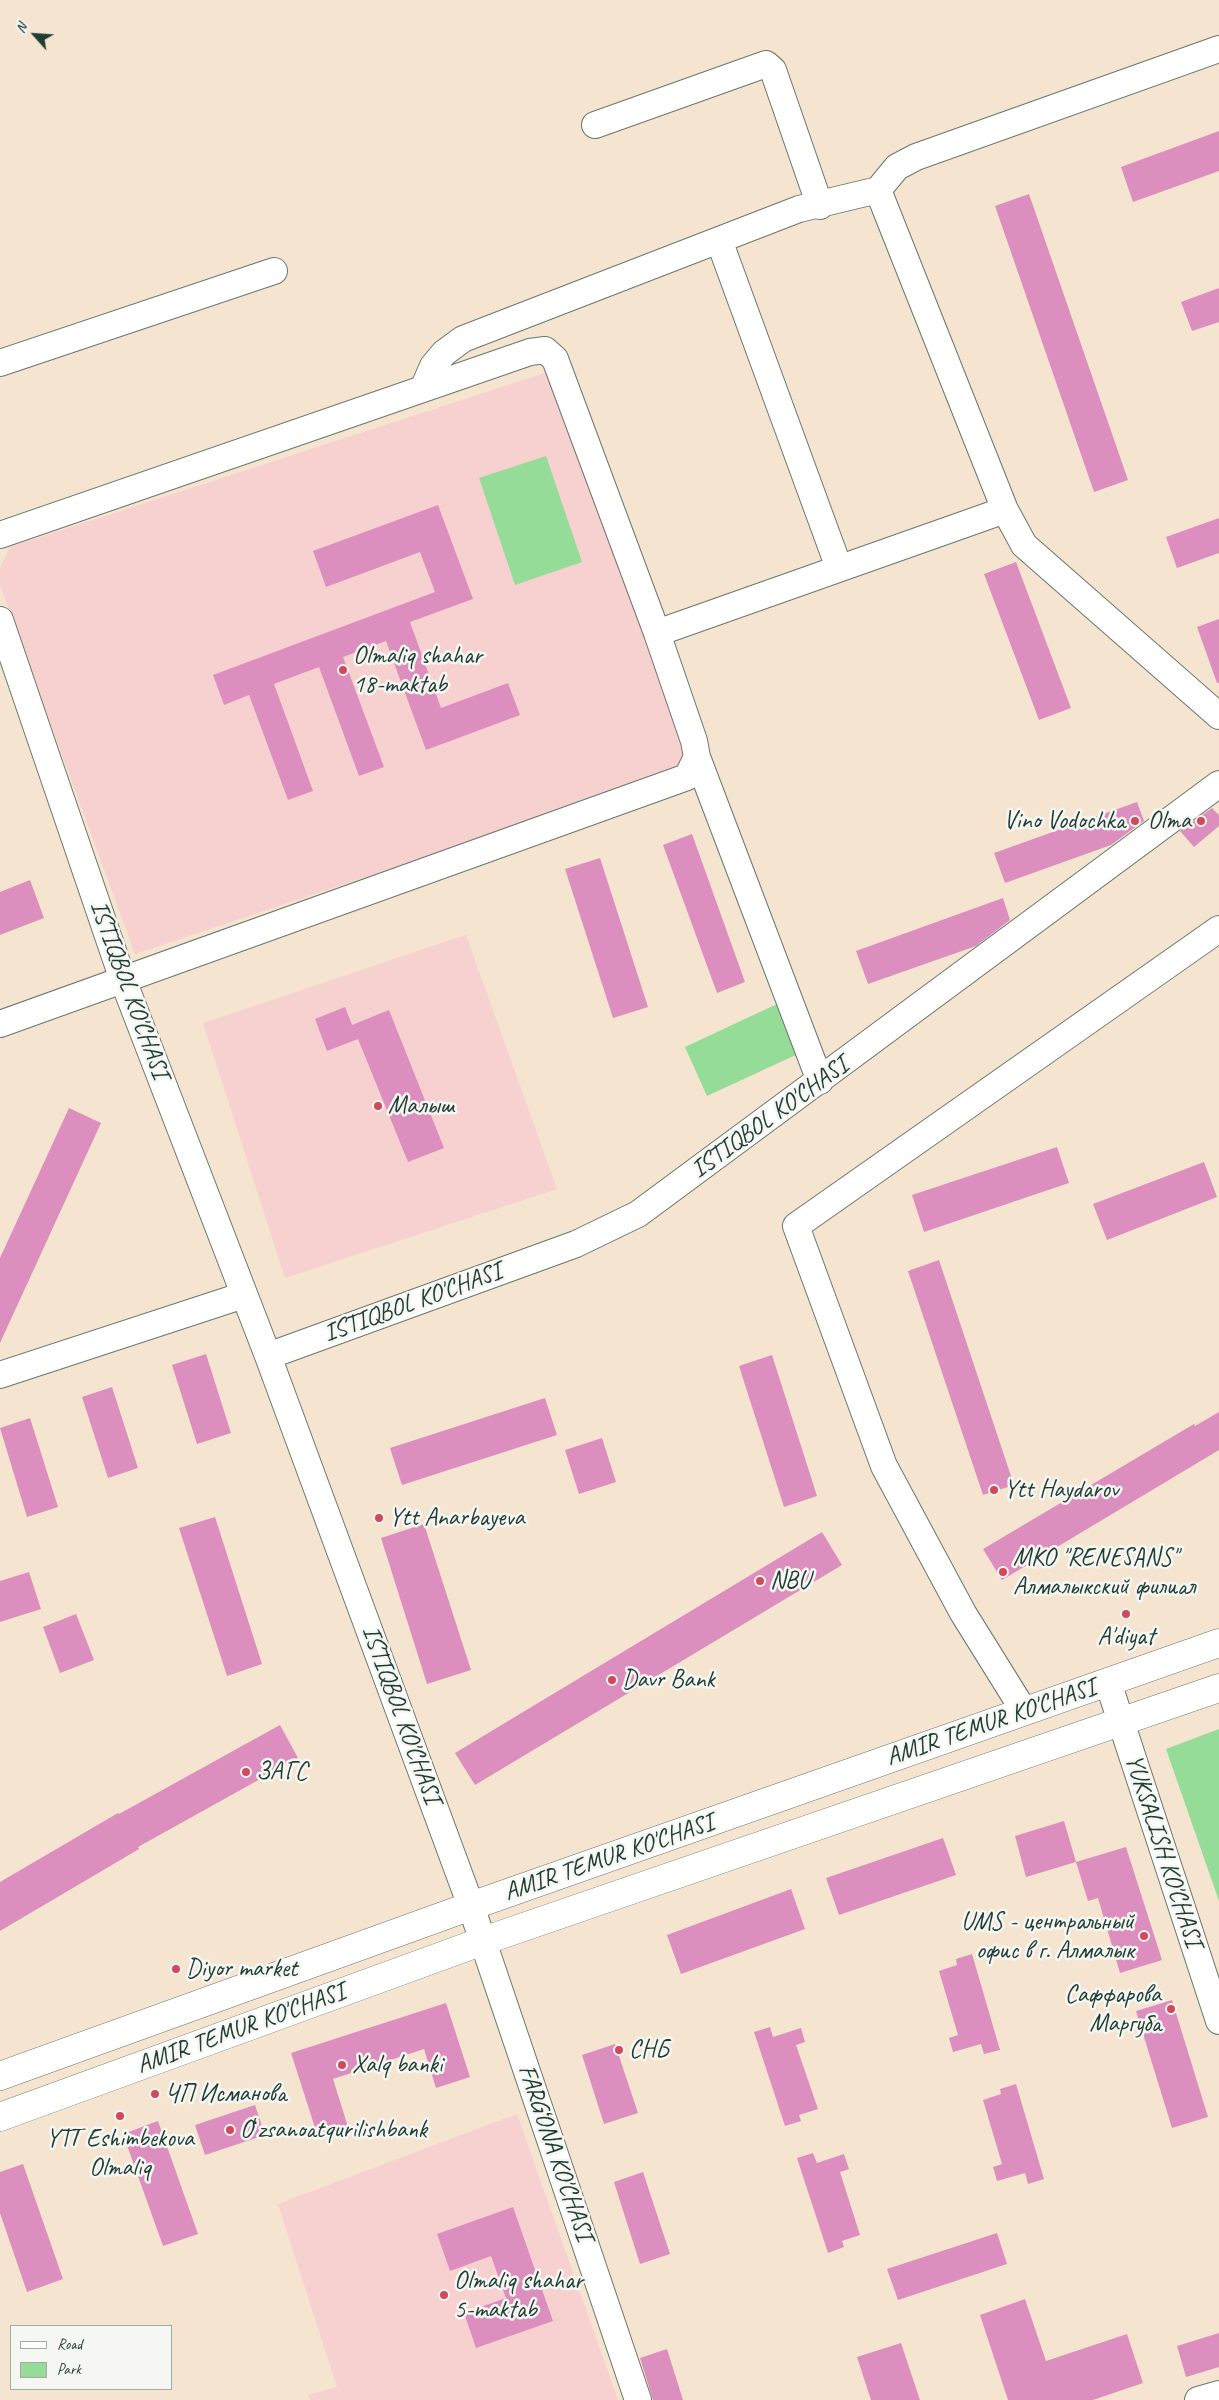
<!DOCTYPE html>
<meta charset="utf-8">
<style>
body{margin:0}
#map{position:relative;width:1219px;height:2400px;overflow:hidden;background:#f4e4d0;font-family:Caveat,sans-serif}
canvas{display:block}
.legend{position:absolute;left:10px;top:2325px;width:162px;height:65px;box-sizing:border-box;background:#f6f6f2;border:1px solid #a0aca6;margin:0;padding:6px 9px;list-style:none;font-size:15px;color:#1f3d34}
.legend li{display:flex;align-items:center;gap:10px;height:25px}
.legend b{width:25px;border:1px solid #a0aca6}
.north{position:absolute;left:10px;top:10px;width:50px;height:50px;-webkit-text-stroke:4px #f6f6f2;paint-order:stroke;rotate:296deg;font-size:14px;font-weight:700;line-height:20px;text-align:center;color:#1f3d34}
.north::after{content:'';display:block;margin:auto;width:18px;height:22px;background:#1f3d34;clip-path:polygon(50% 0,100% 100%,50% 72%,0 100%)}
</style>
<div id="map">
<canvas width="1219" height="2400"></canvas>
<ul class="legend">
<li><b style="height:6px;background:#fff"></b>Road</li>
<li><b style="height:14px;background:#94dc97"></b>Park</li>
</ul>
<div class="north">N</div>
</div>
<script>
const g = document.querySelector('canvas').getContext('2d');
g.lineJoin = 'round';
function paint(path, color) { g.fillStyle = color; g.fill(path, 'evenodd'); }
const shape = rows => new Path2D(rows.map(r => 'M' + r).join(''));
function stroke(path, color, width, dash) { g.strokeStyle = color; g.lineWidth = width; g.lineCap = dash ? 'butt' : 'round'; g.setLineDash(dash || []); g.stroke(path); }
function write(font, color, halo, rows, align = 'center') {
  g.font = font + ' Caveat,sans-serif'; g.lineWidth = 5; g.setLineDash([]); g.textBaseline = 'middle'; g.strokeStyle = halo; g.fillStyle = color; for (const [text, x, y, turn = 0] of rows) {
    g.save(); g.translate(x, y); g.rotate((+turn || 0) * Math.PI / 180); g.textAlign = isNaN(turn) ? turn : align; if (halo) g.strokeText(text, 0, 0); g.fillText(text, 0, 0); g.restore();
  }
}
paint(shape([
 [551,371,685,754,677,773,135,954,0,585,0,568,10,547],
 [466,935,557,1189,285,1278,203,1023],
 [517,2114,618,2400,310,2400,308,2395,337,2387,278,2204]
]), '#f7d0d0');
paint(shape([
 [546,456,582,562,515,585,479,478],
 [777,1004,800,1053,707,1096,685,1047],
 [1219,1729,1219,1901,1166,1749]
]), '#94dc97');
paint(shape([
 [1219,131,1219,171,1133,202,1121,167],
 [1029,194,1128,480,1094,492,995,206],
 [1219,288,1219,322,1192,331,1181,302],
 [438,505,473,599,410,622,441,708,508,683,520,715,426,750,386,641,343,657,384,767,359,776,319,667,274,684,313,791,288,800,249,695,224,705,213,675,435,592,420,552,326,587,313,551],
 [1219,518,1219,553,1177,568,1166,537],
 [1016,562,1071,708,1039,720,984,574],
 [1219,619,1219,683,1217,683,1197,627],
 [1137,802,1144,821,1111,845,1005,883,994,853],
 [1212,808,1219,815,1219,826,1194,847,1180,831],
 [692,834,745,982,717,993,663,845],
 [600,858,648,1007,613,1018,565,869],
 [30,880,44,918,0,935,0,892],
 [1003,898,1010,920,976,946,868,984,856,951],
 [345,1007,352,1025,389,1010,444,1148,408,1162,358,1039,327,1051,315,1019],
 [69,1108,101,1123,0,1343,0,1258],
 [1057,1147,1069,1183,924,1232,912,1195],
 [1204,1162,1217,1197,1107,1240,1093,1204],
 [939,1260,1014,1485,983,1495,908,1271],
 [206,1354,231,1433,197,1444,172,1365],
 [772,1355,817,1496,784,1507,739,1366],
 [112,1387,138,1468,108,1478,82,1397],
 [545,1398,557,1435,402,1485,390,1448],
 [1219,1412,1219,1450,1002,1580,983,1549,1194,1424,1195,1426],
 [30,1418,58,1507,27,1517,0,1428],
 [602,1438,616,1482,579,1494,565,1450],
 [215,1517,262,1664,227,1676,179,1528],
 [424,1524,471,1670,427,1684,381,1538],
 [822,1532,842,1565,475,1785,455,1753],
 [29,1572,41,1609,0,1622,0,1581],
 [76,1614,94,1660,60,1673,43,1627],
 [280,1725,298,1758,138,1847,139,1849,0,1931,0,1882,118,1813,119,1814],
 [1064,1821,1076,1862,1026,1877,1015,1836],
 [943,1838,956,1875,839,1915,826,1878],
 [1126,1847,1162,1960,1120,1973,1098,1898,1088,1901,1076,1862],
 [791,1889,805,1929,681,1974,667,1935],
 [972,1954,1000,2050,984,2054,981,2044,953,2052,949,2038,958,2035,939,1971,957,1965,956,1959],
 [1172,2000,1208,2117,1172,2128,1136,2011],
 [446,2003,470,2077,436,2088,424,2049,333,2079,348,2127,318,2137,291,2053],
 [770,2027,773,2037,801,2028,805,2042,796,2045,818,2109,799,2115,801,2121,785,2126,754,2032],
 [615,2044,638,2113,604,2124,582,2055],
 [1016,2084,1044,2179,1028,2184,1025,2173,997,2181,993,2167,1002,2164,983,2100,1001,2094,1000,2089],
 [255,2105,265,2135,205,2155,195,2125],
 [158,2121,198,2234,163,2246,123,2134],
 [813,2153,817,2163,844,2154,849,2169,840,2172,860,2235,842,2241,844,2247,828,2253,797,2158],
 [23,2164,63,2279,27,2292,0,2213,0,2172],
 [643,2172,670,2254,640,2264,614,2182],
 [513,2207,553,2321,476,2348,464,2313,506,2298,491,2256,450,2271,437,2234],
 [997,2233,1007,2264,898,2300,887,2269],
 [1025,2299,1046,2361,1127,2334,1143,2383,1093,2400,1008,2400,980,2315],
 [1219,2333,1219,2367,1186,2377,1177,2346],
 [901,2343,920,2400,871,2400,857,2357],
 [667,2349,683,2400,653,2400,640,2358]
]), '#dc8fbe');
const minor = shape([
 [595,125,766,64,773,70,820,206],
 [878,190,1005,510,1024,545,1219,716],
 [719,240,839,568],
 [0,363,274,271],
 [423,389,433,366,444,353,463,339,799,209,878,190,897,167,916,157,1219,49],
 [0,535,530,352,545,350,555,359,657,633,694,741,697,757,820,1081],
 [0,620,123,980,268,1356,471,1906,638,2400],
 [657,633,1005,510],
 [0,1024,687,777,697,757],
 [268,1356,576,1244,638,1214,1219,784],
 [0,1375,244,1295],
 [1108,1682,1219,2021],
 [1024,1711,963,1613,884,1466,796,1226,1219,929],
 [1198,2400,1219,2394]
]);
const major = shape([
 [0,2076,471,1906,1219,1643],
 [0,2117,483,1941,1219,1688]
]);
stroke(minor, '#6a776b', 28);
stroke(major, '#6a776b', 29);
stroke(minor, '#fff', 26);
stroke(major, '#fff', 28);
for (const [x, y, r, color] of [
 [343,670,5,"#d1495b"],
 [1135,821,5,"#d1495b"],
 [1201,821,5,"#d1495b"],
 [378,1106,5,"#d1495b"],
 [994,1490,5,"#d1495b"],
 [379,1518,5,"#d1495b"],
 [1003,1572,5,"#d1495b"],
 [760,1581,5,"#d1495b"],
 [1126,1614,5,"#d1495b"],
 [612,1680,5,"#d1495b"],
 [246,1772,5,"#d1495b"],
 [1144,1936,5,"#d1495b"],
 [176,1969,5,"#d1495b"],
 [1171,2009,5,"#d1495b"],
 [619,2050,5,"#d1495b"],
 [342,2065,5,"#d1495b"],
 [155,2094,5,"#d1495b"],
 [120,2116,5,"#d1495b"],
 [230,2130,5,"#d1495b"],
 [444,2295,5,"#d1495b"]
]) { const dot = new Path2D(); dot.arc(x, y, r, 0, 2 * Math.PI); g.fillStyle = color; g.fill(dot); stroke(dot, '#f6f6f2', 2); }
write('25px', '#1f3d34', '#f6f6f2', [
 ["Olmaliq shahar",353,656],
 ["18-maktab",353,685],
 ["Vino Vodochka",1125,821,"right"],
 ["Olma",1191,821,"right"],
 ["Малыш",388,1106],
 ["Ytt Haydarov",1004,1490],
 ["Ytt Anarbayeva",389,1518],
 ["МКО \"RENESANS\"",1013,1558],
 ["Алмалыкский филиал",1013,1587],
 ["NBU",770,1581],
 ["A'diyat",1126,1637,"center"],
 ["Davr Bank",622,1680],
 ["ЗАГС",256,1772],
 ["UMS - центральный",1134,1922,"right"],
 ["офис в г. Алмалык",1134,1951,"right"],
 ["Diyor market",186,1969],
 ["Саффарова",1161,1995,"right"],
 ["Маргуба",1161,2024,"right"],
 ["СНБ",629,2050],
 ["Xalq banki",352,2065],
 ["ЧП Исманова",165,2094],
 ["Oʻzsanoatqurilishbank",240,2130],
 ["YTT Eshimbekova",120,2139,"center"],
 ["Olmaliq",120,2168,"center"],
 ["Olmaliq shahar",454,2281],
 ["5-maktab",454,2310]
], 'left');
write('25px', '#1f3d34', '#f6f6f2', [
 ["ISTIQBOL KO'CHASI",129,990,70],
 ["ISTIQBOL KO'CHASI",770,1118,-36],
 ["ISTIQBOL KO'CHASI",413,1303,-20],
 ["ISTIQBOL KO'CHASI",401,1715,70],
 ["AMIR TEMUR KO'CHASI",991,1723,-19],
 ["YUKSALISH KO'CHASI",1163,1851,72],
 ["AMIR TEMUR KO'CHASI",609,1858,-19],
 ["AMIR TEMUR KO'CHASI",241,2029,-20],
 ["FARG‘ONA KO'CHASI",555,2153,71]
]);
</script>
